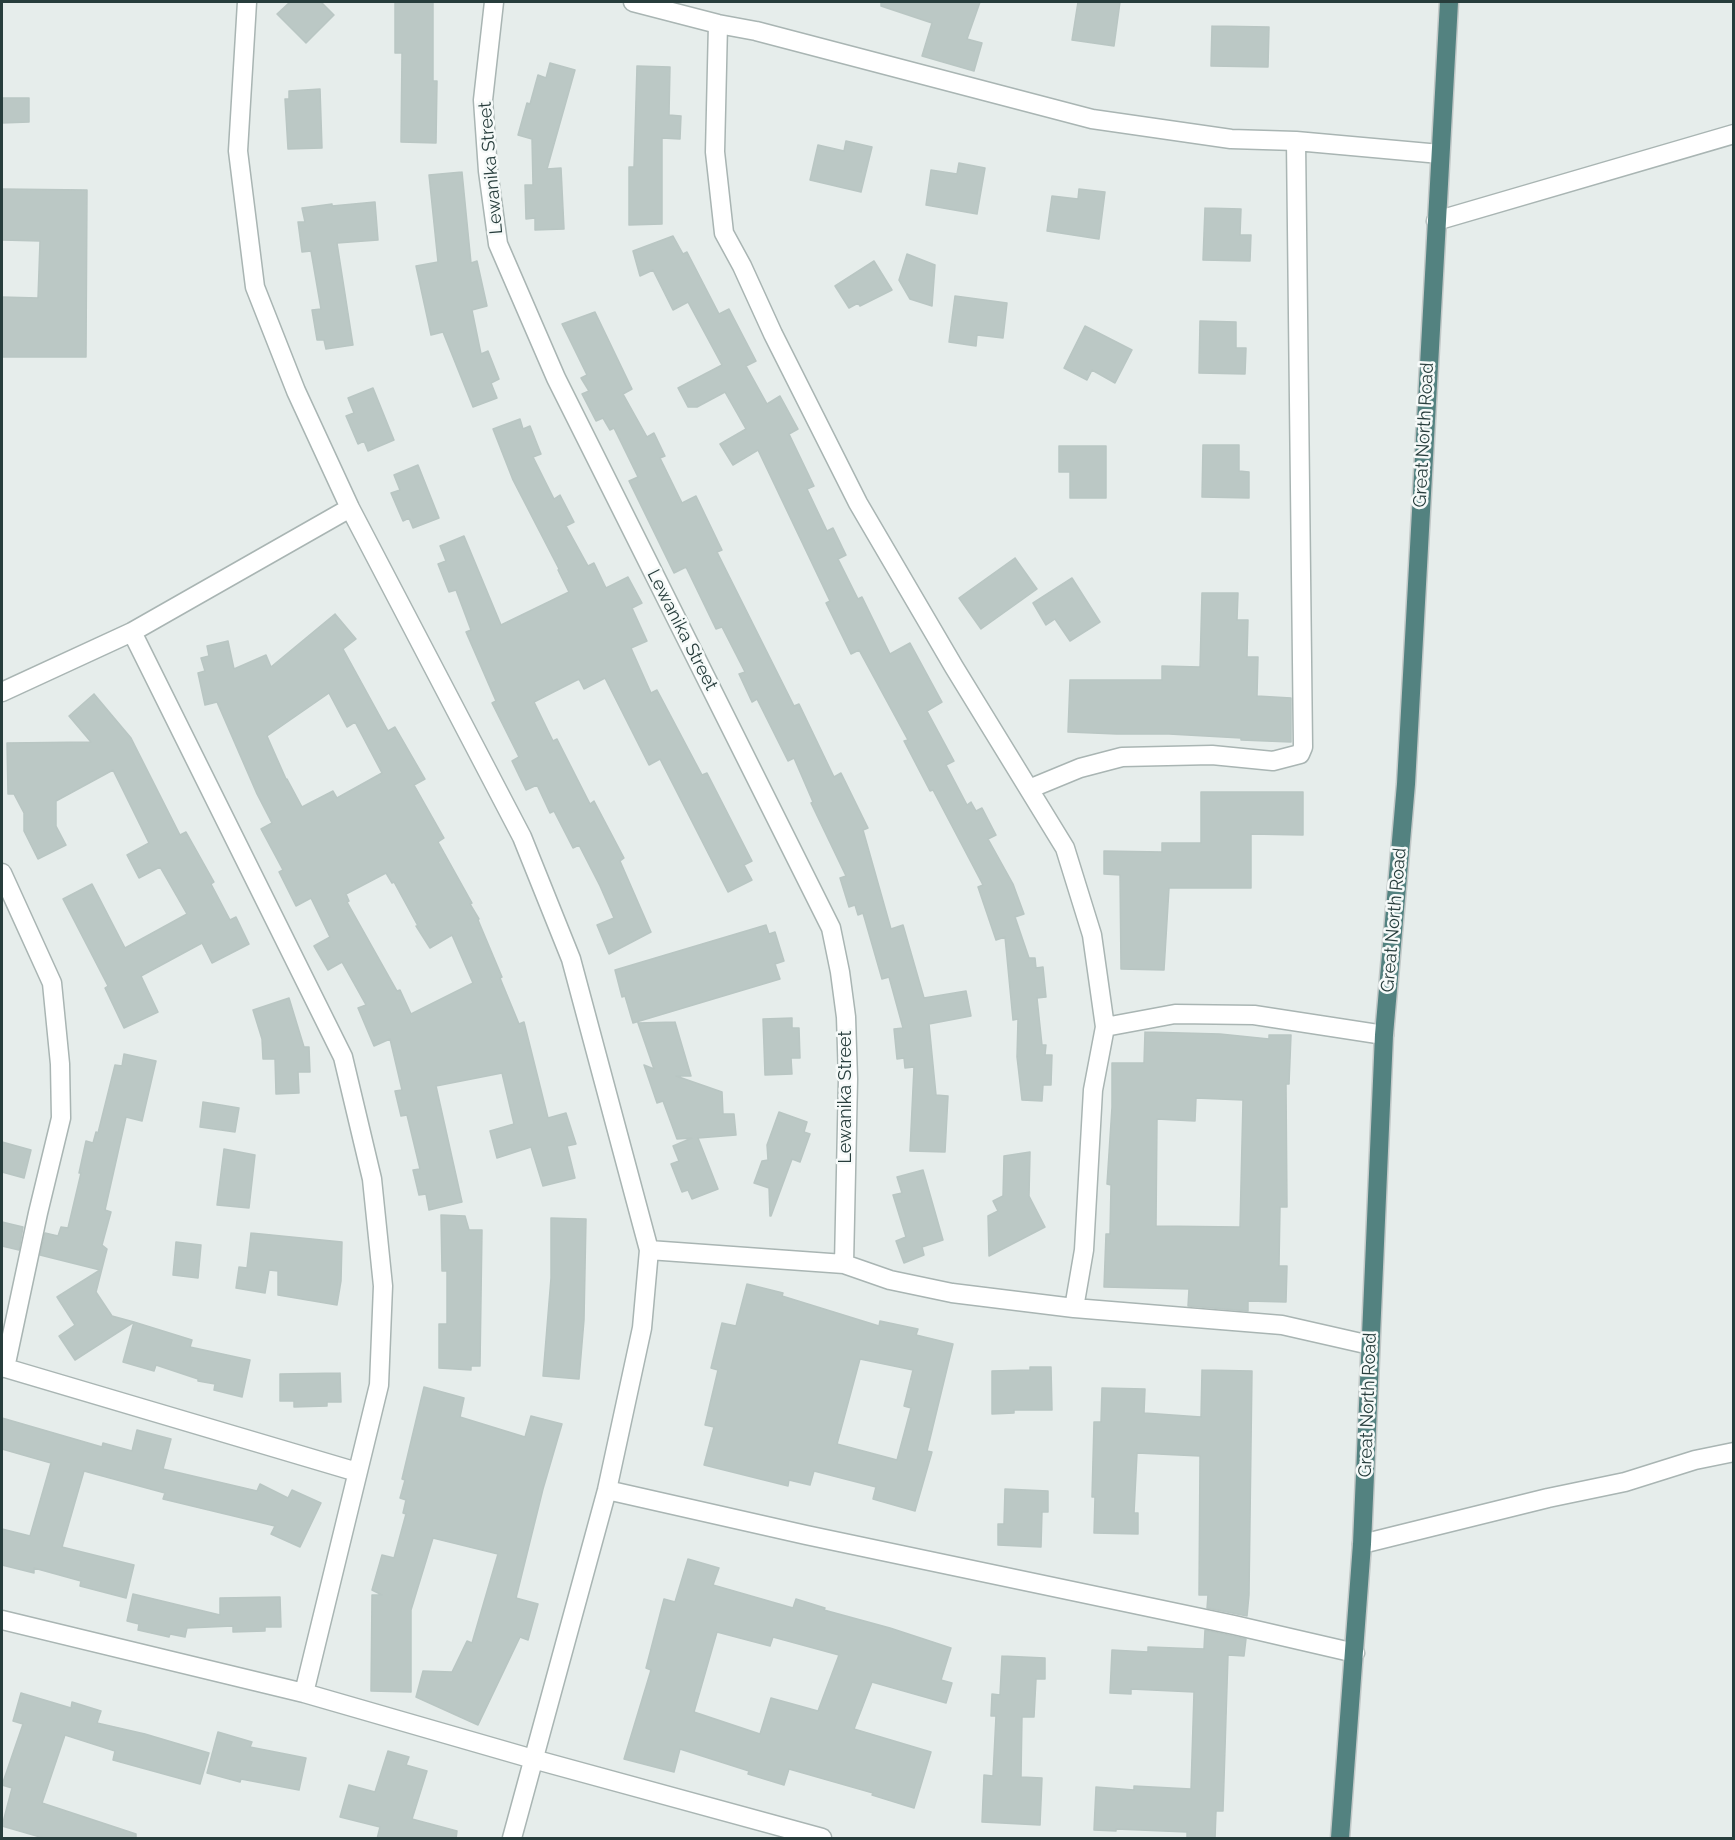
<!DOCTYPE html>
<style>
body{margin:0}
#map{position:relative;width:1735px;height:1840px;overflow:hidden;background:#e6edeb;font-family:Raleway,sans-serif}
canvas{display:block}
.frame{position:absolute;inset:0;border:3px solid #273d3c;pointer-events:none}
</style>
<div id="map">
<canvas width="1735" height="1840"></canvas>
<div class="frame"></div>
</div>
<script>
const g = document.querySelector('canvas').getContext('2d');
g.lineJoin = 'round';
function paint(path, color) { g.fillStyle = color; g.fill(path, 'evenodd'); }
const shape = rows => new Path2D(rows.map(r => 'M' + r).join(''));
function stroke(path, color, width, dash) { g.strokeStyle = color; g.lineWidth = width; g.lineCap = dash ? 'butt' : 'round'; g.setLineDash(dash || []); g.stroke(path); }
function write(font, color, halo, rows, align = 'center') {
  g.font = font + ' Raleway,sans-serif'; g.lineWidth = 5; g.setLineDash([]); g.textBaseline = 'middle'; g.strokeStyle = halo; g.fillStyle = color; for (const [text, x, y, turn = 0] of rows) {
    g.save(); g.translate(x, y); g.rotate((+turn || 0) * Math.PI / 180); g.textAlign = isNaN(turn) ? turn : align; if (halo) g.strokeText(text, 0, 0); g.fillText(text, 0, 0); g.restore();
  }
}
const building = shape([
 [290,2,321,2,334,15,306,43,277,14,290,2],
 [395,2,433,2,433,81,437,81,436,143,401,142,402,53,395,53,395,2],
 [881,2,980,2,967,39,982,43,974,71,922,56,932,23,881,6,881,2],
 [1078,2,1120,2,1114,46,1072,40,1078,2],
 [1212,26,1269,27,1268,67,1211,66,1212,26],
 [550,63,575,70,547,169,561,168,564,229,535,230,535,218,526,219,525,185,533,185,532,139,518,135,527,103,530,104,538,75,546,78,550,63],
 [637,66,670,67,669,115,681,116,680,139,662,138,662,224,629,225,629,167,634,167,637,66],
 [320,89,322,148,288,149,285,99,289,99,289,91,320,89],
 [2,98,29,98,29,122,2,123,2,98],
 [846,141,872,147,861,192,810,180,818,145,844,151,846,141],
 [959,163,985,168,977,214,926,205,931,170,957,174,959,163],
 [462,172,471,263,477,261,487,306,472,310,481,354,488,351,499,379,491,383,497,398,473,407,443,332,431,335,416,266,438,262,429,175,462,172],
 [2,189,87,190,86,357,2,357,2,297,38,298,40,241,2,240,2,189],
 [1079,189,1105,192,1099,239,1047,231,1052,196,1078,199,1079,189],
 [375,202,378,240,337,243,353,345,326,349,324,340,317,340,312,310,321,309,311,251,302,252,298,222,305,222,302,208,332,204,332,206,375,202],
 [1205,208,1241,209,1240,235,1251,235,1250,261,1203,260,1205,208],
 [673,236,683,254,687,252,719,314,729,309,756,361,746,366,767,404,780,396,798,429,789,434,814,486,807,489,827,531,833,528,846,555,838,559,858,599,862,597,890,654,910,643,942,702,927,711,954,761,946,765,967,805,971,802,976,811,982,808,996,835,988,839,1013,884,1024,914,1015,917,1029,958,1035,958,1036,968,1043,967,1046,997,1037,998,1042,1045,1046,1045,1045,1055,1052,1055,1051,1085,1043,1085,1042,1101,1022,1100,1017,1057,1018,1019,1013,1020,1005,937,996,940,978,887,983,885,933,790,930,791,904,741,908,740,859,650,851,654,826,603,830,601,758,450,733,465,720,444,746,429,725,392,697,407,688,407,678,388,722,365,688,302,673,310,653,270,640,276,633,251,673,236],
 [907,254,935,265,932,306,910,299,899,280,907,254],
 [874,261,892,290,860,306,858,303,849,308,835,286,874,261],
 [955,296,1007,303,1003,338,977,335,976,346,949,342,955,296],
 [595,312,632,389,623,394,647,437,654,433,665,456,660,458,682,503,696,496,722,550,717,552,794,706,799,704,834,777,841,773,868,828,863,830,891,929,903,925,924,998,966,991,971,1016,929,1024,936,1095,948,1096,945,1152,910,1151,914,1067,905,1068,904,1058,897,1059,894,1029,903,1028,889,977,882,979,863,913,858,915,855,905,849,907,840,878,846,876,811,803,813,802,794,758,788,761,757,699,752,702,739,674,745,672,722,627,716,629,686,567,674,573,629,481,638,477,614,428,610,430,603,418,596,421,582,394,589,391,581,378,587,375,562,324,595,312],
 [1200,321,1236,322,1236,348,1246,348,1245,374,1199,373,1200,321],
 [1085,326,1132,350,1115,383,1092,370,1087,380,1064,368,1085,326],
 [373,388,394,440,368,451,364,441,358,444,346,416,354,413,348,398,373,388],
 [520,419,523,429,530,426,541,454,533,457,554,499,560,495,574,522,566,526,588,566,594,563,606,588,628,577,642,603,632,608,647,641,631,648,651,693,657,690,702,775,707,773,752,861,744,865,752,880,728,892,660,759,649,765,605,678,584,689,579,679,534,702,553,741,557,739,590,804,594,801,624,858,620,861,651,932,609,954,597,925,614,918,600,886,579,845,573,848,554,811,550,813,537,785,526,790,512,761,519,757,492,703,496,701,466,632,471,630,456,590,449,592,438,564,446,561,440,546,464,536,501,625,569,592,558,570,559,569,513,480,493,429,520,419],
 [1203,445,1239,445,1239,471,1249,472,1249,498,1202,497,1203,445],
 [1059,446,1106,446,1106,498,1070,498,1070,472,1059,472,1059,446],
 [418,465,439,518,413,528,409,518,403,521,391,493,400,490,394,475,418,465],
 [1015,558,1037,589,981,629,959,598,1015,558],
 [1072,578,1100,622,1070,641,1055,619,1046,625,1033,603,1072,578],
 [1202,593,1238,593,1237,620,1248,620,1247,657,1258,657,1257,696,1291,698,1291,742,1241,740,1241,738,1169,734,1117,734,1068,732,1070,680,1162,680,1162,666,1200,667,1202,593],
 [335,614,356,639,343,649,388,731,395,727,425,779,414,785,444,838,438,842,472,903,470,904,479,919,478,920,502,977,500,978,519,1024,524,1022,548,1118,566,1113,576,1144,567,1146,575,1178,543,1186,531,1147,497,1158,490,1131,514,1124,502,1073,436,1086,462,1202,429,1210,426,1194,419,1195,413,1170,420,1169,407,1115,401,1116,395,1091,402,1090,390,1039,374,1046,358,1008,366,1005,342,962,328,970,314,946,330,937,311,898,296,906,279,872,283,870,261,829,272,823,257,794,217,702,205,705,198,673,205,671,201,658,209,656,207,646,228,641,234,669,266,655,271,667,335,614],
 [329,693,347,727,355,722,382,773,337,798,333,791,302,807,287,779,286,779,267,736,329,693],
 [386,873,392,883,394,882,418,926,416,926,430,948,452,935,473,983,411,1014,400,990,397,991,347,902,349,901,346,894,386,873],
 [94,694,131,738,180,835,186,832,214,882,211,884,230,920,236,917,249,944,212,963,202,943,141,976,158,1012,124,1028,105,988,108,986,63,899,92,884,125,948,187,914,160,867,139,878,127,855,149,843,113,770,56,801,56,826,66,845,38,859,24,831,24,813,14,794,8,794,7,743,91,742,69,716,94,694],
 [1201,792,1303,792,1303,835,1251,834,1251,888,1169,888,1164,970,1121,969,1120,875,1104,874,1104,851,1162,852,1162,843,1201,843,1201,792],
 [766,925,769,934,775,932,784,961,775,964,780,979,633,1023,625,996,622,997,615,970,766,925],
 [289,998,304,1047,309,1047,310,1072,298,1072,299,1093,276,1094,275,1059,263,1059,262,1039,253,1010,289,998],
 [792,1018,792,1028,799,1028,800,1058,791,1058,792,1074,765,1075,763,1019,792,1018],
 [675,1022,691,1076,676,1076,722,1092,723,1114,734,1114,736,1135,698,1138,718,1189,692,1199,688,1190,682,1192,671,1164,679,1161,673,1146,692,1138,677,1139,663,1101,657,1103,644,1065,654,1069,638,1023,675,1022],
 [1145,1032,1220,1034,1269,1039,1269,1035,1291,1035,1289,1084,1286,1084,1287,1207,1280,1207,1279,1266,1287,1266,1286,1302,1248,1301,1248,1311,1188,1306,1189,1289,1104,1287,1106,1234,1110,1234,1111,1185,1107,1184,1112,1107,1112,1063,1144,1063,1145,1032],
 [1196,1098,1243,1100,1240,1227,1156,1226,1157,1119,1195,1121,1196,1098],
 [124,1054,156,1061,142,1121,126,1117,105,1210,111,1212,102,1245,107,1249,96,1292,112,1316,134,1322,75,1360,59,1336,75,1325,57,1297,100,1270,40,1255,45,1233,58,1236,61,1227,68,1228,81,1173,79,1173,86,1141,93,1143,96,1132,98,1133,115,1065,122,1066,124,1054],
 [203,1102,239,1108,235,1132,200,1127,203,1102],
 [779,1112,807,1122,804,1132,810,1134,800,1162,792,1159,771,1216,770,1216,769,1188,754,1183,762,1161,768,1160,767,1145,779,1112],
 [2,1142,31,1150,24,1178,2,1172,2,1142],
 [224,1149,255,1155,249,1208,217,1205,224,1149],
 [1030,1152,1029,1196,1045,1227,989,1256,988,1216,998,1211,993,1201,1003,1196,1004,1156,1030,1152],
 [923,1170,943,1240,922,1247,924,1255,904,1263,896,1241,906,1237,893,1195,902,1193,897,1177,923,1170],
 [441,1215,465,1216,469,1230,482,1230,480,1366,471,1366,471,1370,439,1368,439,1324,447,1324,447,1271,442,1271,441,1215],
 [551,1218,586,1219,584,1320,579,1379,543,1376,551,1278,551,1218],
 [2,1222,23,1227,19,1250,2,1246,2,1222],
 [251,1233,342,1242,341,1281,337,1305,278,1295,278,1271,269,1270,265,1293,236,1288,239,1267,247,1268,251,1233],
 [176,1242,201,1245,198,1278,173,1275,176,1242],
 [747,1284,783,1293,782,1296,879,1326,880,1321,918,1329,916,1335,953,1344,927,1451,932,1452,915,1511,873,1499,876,1487,814,1471,810,1485,789,1480,788,1486,704,1465,714,1427,705,1425,718,1370,711,1368,722,1323,736,1326,747,1284],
 [860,1359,913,1370,904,1406,911,1408,897,1460,837,1444,860,1359],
 [134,1322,192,1340,190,1347,250,1360,242,1397,214,1390,215,1384,198,1381,198,1379,156,1365,154,1371,123,1362,134,1322],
 [1030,1367,1051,1367,1052,1410,1014,1410,1014,1413,992,1414,992,1371,1030,1370,1030,1367],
 [1202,1370,1252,1371,1249,1595,1247,1616,1207,1608,1208,1595,1199,1595,1200,1456,1137,1453,1134,1513,1138,1513,1138,1534,1094,1533,1095,1497,1092,1497,1094,1422,1101,1422,1102,1388,1145,1389,1144,1413,1201,1417,1202,1370],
 [340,1373,341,1402,327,1402,327,1406,294,1407,294,1401,280,1401,280,1374,340,1373],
 [424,1387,464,1398,460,1417,525,1437,531,1416,562,1424,543,1489,516,1598,538,1604,528,1640,520,1637,478,1725,416,1697,423,1671,452,1672,467,1641,472,1643,498,1554,433,1538,411,1610,411,1692,371,1691,372,1595,382,1595,372,1590,382,1555,394,1558,406,1514,403,1513,406,1500,400,1498,405,1480,402,1479,424,1387],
 [2,1418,102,1447,103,1443,132,1451,137,1430,171,1439,163,1469,257,1491,260,1484,288,1498,292,1490,321,1503,300,1547,271,1534,275,1526,163,1499,165,1493,84,1471,62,1547,134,1565,126,1598,80,1586,81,1581,34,1568,34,1573,2,1565,2,1529,30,1536,51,1463,2,1449,2,1418],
 [1005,1489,1048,1491,1048,1512,1042,1512,1041,1547,998,1545,998,1524,1004,1524,1005,1489],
 [688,1559,719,1568,713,1585,793,1608,796,1599,825,1608,824,1610,890,1628,951,1648,941,1680,952,1683,946,1703,872,1682,854,1729,931,1752,914,1808,872,1795,873,1793,789,1769,784,1785,748,1774,749,1771,680,1749,674,1772,624,1759,651,1670,646,1668,664,1599,675,1602,688,1559],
 [717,1632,770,1646,773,1637,839,1655,818,1711,771,1698,760,1734,694,1712,717,1632],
 [133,1594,220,1615,220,1598,280,1597,281,1627,265,1627,265,1631,233,1632,233,1626,187,1628,185,1637,170,1634,169,1637,138,1630,139,1624,127,1621,133,1594],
 [1205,1630,1246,1639,1244,1656,1228,1655,1223,1811,1216,1811,1215,1839,1187,1839,1187,1832,1116,1829,1116,1831,1094,1830,1096,1787,1134,1790,1134,1786,1191,1789,1194,1692,1131,1689,1131,1694,1110,1693,1112,1650,1148,1652,1148,1647,1204,1649,1205,1630],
 [1002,1656,1045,1658,1045,1679,1036,1679,1034,1717,1022,1717,1021,1777,1042,1778,1040,1825,982,1822,984,1775,993,1776,996,1716,991,1716,992,1694,1000,1695,1002,1656],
 [21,1693,71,1708,72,1702,101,1711,97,1723,145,1734,209,1753,200,1784,113,1760,115,1751,65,1735,42,1803,136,1834,136,1839,47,1839,2,1826,12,1788,2,1785,23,1724,13,1721,21,1693],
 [218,1732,252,1742,250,1747,306,1758,299,1790,241,1779,240,1782,207,1773,218,1732],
 [388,1751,409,1757,406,1765,427,1771,412,1819,457,1831,456,1839,377,1839,380,1827,340,1817,349,1785,375,1792,388,1751]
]);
paint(building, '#bbc8c5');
stroke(building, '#b9c6c3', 1.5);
const minor = shape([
 [247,2,238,151,255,287,296,391,350,508,522,837,571,959,649,1250,642,1328,607,1490,512,1838],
 [494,2,483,100,488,171,498,244,556,378,831,928,840,972,846,1017,848,1079,844,1264],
 [633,2,718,24,756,31,1092,119,1231,139,1296,141,1440,154],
 [1436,221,1734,134],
 [132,632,343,1057,372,1179,383,1286,379,1385,304,1693],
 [2,692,132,632,350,508],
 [1029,789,1080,768,1122,757,1212,755,1273,761,1300,754,1303,747,1296,141],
 [2,873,52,983,60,1064,61,1118,38,1213,5,1368],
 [1105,1027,1175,1014,1254,1015,1384,1035],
 [649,1250,844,1264,890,1280,952,1293,1074,1308,1084,1250,1093,1090,1105,1027,1092,935,1065,848,954,667,858,503,773,334,742,266,724,233,715,152,718,24],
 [1074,1308,1282,1325,1370,1345],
 [2,1367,357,1472],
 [607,1490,806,1535,1234,1625,1355,1653],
 [1362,1544,1548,1498,1625,1482,1695,1460,1734,1452],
 [2,1620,304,1693,533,1759,822,1838]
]);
const trunk = shape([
 [1340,1838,1362,1544,1384,1035,1406,784,1449,2]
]);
stroke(minor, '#a9b5b3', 21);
stroke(trunk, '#c3c9c8', 21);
stroke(minor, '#fff', 18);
stroke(trunk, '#538280', 18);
write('18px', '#273d3c', '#f6faf9', [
 ["Lewanika Street",491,168,-95],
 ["Great North Road",1424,435,-87],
 ["Lewanika Street",682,630,63],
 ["Great North Road",1394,920,-85],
 ["Lewanika Street",846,1097,-90],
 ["Great North Road",1368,1405,-88]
]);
</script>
